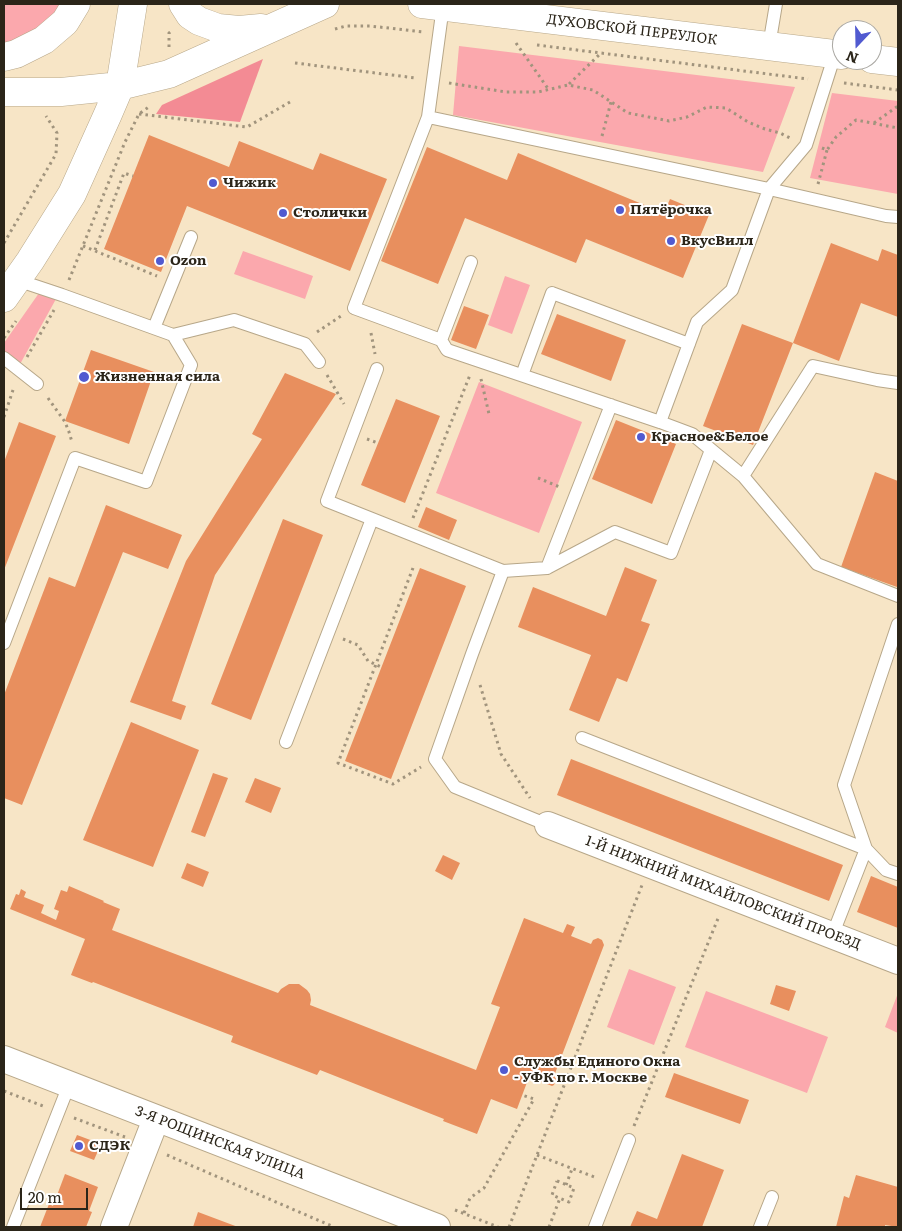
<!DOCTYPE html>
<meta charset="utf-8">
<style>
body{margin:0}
#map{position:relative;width:902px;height:1231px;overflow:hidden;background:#f7e5c6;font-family:Literata,serif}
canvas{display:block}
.frame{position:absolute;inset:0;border:5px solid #2b2519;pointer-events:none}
.north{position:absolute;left:832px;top:20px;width:50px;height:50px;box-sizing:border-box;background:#fff;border:1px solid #aaa8a3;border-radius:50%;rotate:201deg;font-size:14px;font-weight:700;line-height:20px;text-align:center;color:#2b2519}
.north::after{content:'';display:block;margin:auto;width:18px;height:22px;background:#515ad0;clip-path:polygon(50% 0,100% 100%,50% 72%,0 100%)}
.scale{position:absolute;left:20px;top:1188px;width:68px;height:22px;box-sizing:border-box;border:2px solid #2b2519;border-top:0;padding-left:6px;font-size:15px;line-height:18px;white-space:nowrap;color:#2b2519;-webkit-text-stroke:4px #fff;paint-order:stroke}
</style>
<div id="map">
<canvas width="902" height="1231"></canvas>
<div class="frame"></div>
<div class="north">N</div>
<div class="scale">20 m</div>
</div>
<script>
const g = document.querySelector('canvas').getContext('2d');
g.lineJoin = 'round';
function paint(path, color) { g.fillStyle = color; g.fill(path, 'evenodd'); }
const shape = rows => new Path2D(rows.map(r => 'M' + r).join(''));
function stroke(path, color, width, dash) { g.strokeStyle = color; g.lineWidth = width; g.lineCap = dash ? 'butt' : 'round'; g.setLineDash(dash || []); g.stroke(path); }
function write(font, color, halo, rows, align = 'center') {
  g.font = font + ' Literata,serif'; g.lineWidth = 4; g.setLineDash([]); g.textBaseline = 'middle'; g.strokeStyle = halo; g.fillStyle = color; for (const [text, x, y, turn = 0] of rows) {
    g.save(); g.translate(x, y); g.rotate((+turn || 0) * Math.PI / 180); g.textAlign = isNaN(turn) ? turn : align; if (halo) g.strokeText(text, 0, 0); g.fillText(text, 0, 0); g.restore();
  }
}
paint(shape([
 [4,4,65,4,49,23,9,43,4,44],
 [459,46,795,87,763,172,453,115],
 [832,93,898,101,898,194,810,178],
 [243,251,313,276,305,299,234,274],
 [505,276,530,285,512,334,488,325],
 [39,293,56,299,19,366,4,354,4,343],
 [479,382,582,422,539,533,436,493],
 [629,969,676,987,654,1045,607,1027],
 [706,991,828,1037,807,1093,685,1047],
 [898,993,898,1033,885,1027]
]), '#fba8ad');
paint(shape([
 [263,59,240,122,156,114,162,105]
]), '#f38b94');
paint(shape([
 [149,135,229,167,239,141,313,170,320,153,387,179,350,271,187,206,161,272,104,249],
 [427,147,507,180,518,153,664,213,670,199,709,215,683,278,586,239,576,263,465,218,438,284,381,261],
 [831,243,878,261,882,249,898,255,898,317,861,303,839,361,793,343],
 [464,306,489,315,476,349,451,340],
 [557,314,626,340,611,381,541,354],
 [742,324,793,343,753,445,703,426],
 [91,350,154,372,129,444,65,421],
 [285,373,336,394,215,575,172,701,186,706,181,720,130,702,186,561,262,439,252,434],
 [396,399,440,416,405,503,361,485],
 [616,420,676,444,652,504,592,479],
 [19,422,56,436,4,570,4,462],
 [875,472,898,481,898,583,897,587,841,567],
 [106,505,182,535,168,569,123,552,22,805,4,798,4,695,49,577,75,587],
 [426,507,457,520,449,540,418,527],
 [283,519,323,535,251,720,211,704],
 [625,567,657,580,641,621,650,624,627,682,617,678,599,722,569,710,591,655,518,627,533,587,606,616],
 [420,568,466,586,391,779,345,761],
 [131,722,199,750,153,867,83,840],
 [571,759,843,865,829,901,557,795],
 [213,773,228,778,205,837,191,832],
 [255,778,281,788,271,813,245,802],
 [443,855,460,863,452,880,435,871],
 [187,863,209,872,203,887,181,878],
 [871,876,898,887,898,928,857,912],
 [69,886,104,901,103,902,120,909,112,930,278,993,281,989,289,984,299,984,307,990,310,994,311,1000,310,1005,476,1070,500,1007,491,1004,524,918,563,933,567,924,575,927,571,936,591,944,593,940,598,938,602,940,604,945,554,1076,556,1079,554,1085,552,1086,529,1077,517,1109,491,1099,477,1134,443,1121,444,1119,320,1070,317,1075,231,1042,233,1036,93,982,92,983,71,975,85,939,10,909,16,894,19,895,21,889,26,892,24,897,44,905,41,913,56,920,59,911,54,909,61,890,67,892],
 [776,985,796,991,789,1011,770,1004],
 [674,1073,749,1100,740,1124,665,1097],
 [77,1135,101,1144,94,1160,70,1151],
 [682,1154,724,1170,702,1227,630,1227,637,1211,657,1219],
 [65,1174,98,1187,89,1211,92,1212,86,1227,40,1227,49,1204,53,1206],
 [856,1175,898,1187,898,1227,885,1225,885,1227,836,1227,844,1196,849,1198],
 [198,1212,238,1227,193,1227]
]), '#e88f5e');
const lane = shape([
 [443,6,428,117,354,308,441,340,447,350,660,422,692,434,743,476,817,564,898,596],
 [769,46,776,4],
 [428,117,769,189,886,216,898,217],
 [17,280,62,295,173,335,234,320,305,344,319,362],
 [154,328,191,237],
 [441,340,471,262],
 [4,358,37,384],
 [377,369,327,501,503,571,472,654,435,759,455,787,548,825],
 [522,375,552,293,689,344],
 [660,422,697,322,732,290,769,189,806,145,835,54],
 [743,476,813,366,877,380,898,383],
 [547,568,615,532,671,553,711,450],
 [503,571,547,568,611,405],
 [4,643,75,458,146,482,191,365,173,335],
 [582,738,866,849,886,870,898,874],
 [286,742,372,519],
 [832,936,866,849,844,785,898,624],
 [13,1227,69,1085],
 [595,1227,629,1140],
 [760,1227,772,1197]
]);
const street = shape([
 [548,825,898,961],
 [4,1059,437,1227],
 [114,1227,156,1119]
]);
const secondary = shape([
 [183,4,190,15,199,21,218,28,239,30,261,28],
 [422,4,842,55],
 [872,59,898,62],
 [4,92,61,92,120,86,169,74,325,4],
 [4,298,30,261,72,194,108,114,120,86,133,4]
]);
const primary = shape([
 [4,57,16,54,44,40,65,22,76,4]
]);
stroke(lane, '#b7a789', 14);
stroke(street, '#b7a789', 28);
stroke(secondary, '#b7a789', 29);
stroke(primary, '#b7a789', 29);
stroke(shape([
 [335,29,346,26,370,26,424,32],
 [516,43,549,90],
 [537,45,808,79],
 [169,47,169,33,173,30],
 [295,63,416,78],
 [449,83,506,92,538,92,568,85,593,90,628,113,669,121,687,117,707,107,726,108,748,122,765,129,780,133,790,138],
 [844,83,898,90],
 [569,84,601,53],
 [139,114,247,127,290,102],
 [874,123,898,106],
 [602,136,611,102],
 [822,148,827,150,836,137,856,120,898,128],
 [818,184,827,150],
 [4,243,56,154,57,133,46,116],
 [83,246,157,276],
 [95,250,124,173,133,176],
 [69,280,125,142,139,114,150,106],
 [317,332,341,316],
 [371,333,375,354],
 [4,338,16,321],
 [27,357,54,310],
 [327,375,344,404],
 [481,379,489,414],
 [48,398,65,422,69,432,72,442],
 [4,417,14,387],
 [367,439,378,443],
 [538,478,562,488],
 [413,518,470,375],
 [413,568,338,763,393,784,421,767],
 [343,639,358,645,368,661,381,667],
 [480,685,501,754,530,798],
 [4,1091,43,1106],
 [74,1118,125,1137],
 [634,1126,719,916],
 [167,1155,334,1227],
 [537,1155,597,1178],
 [557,1181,574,1188,569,1202,552,1195,557,1181],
 [566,1185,572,1169],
 [455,1210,498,1227],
 [464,1213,470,1198,484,1188,534,1099,522,1095],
 [509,1227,642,885],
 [549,1227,560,1198]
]), '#a1947d', 3, [2.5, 4]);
stroke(lane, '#fff', 12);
stroke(street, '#fff', 26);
stroke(secondary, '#fff', 28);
stroke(primary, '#fff', 28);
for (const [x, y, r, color] of [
 [213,183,5,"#515ad0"],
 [620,210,5,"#515ad0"],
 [283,213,5,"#515ad0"],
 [671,241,5,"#515ad0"],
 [160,261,5,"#515ad0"],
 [84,377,6,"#515ad0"],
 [641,437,5,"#515ad0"],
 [504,1070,5,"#515ad0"],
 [79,1146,5,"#515ad0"]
]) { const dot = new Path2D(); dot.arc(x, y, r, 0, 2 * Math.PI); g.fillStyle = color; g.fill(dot); stroke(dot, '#fff', 2); }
write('14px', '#2b2519', '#fff', [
 ["ДУХОВСКОЙ ПЕРЕУЛОК",632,30,7],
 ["1-Й НИЖНИЙ МИХАЙЛОВСКИЙ ПРОЕЗД",723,893,21],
 ["3-Я РОЩИНСКАЯ УЛИЦА",220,1143,21]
]);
write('bold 14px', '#2b2519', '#fff', [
 ["Чижик",223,183],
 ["Пятёрочка",630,210],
 ["Столички",293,213],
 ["ВкусВилл",681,241],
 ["Ozon",170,261],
 ["Жизненная сила",95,377],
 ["Красное&Белое",651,437],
 ["Службы Единого Окна",514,1062],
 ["- УФК по г. Москве",514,1078],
 ["СДЭК",89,1146]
], 'left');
</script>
